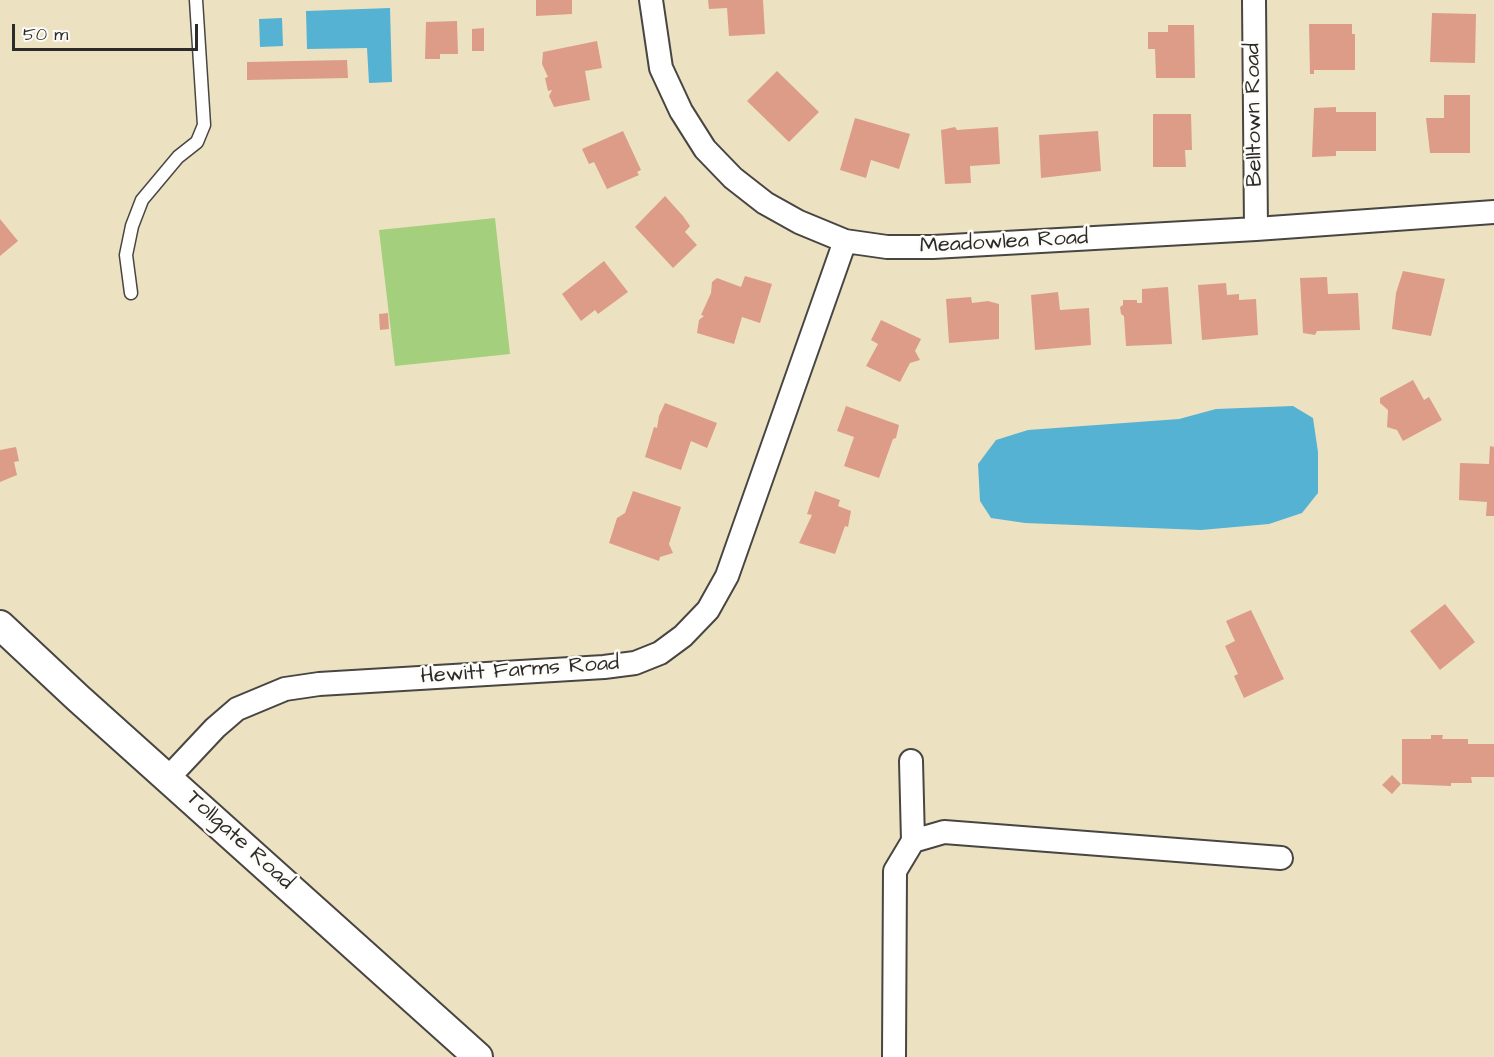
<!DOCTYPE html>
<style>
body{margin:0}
#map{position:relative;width:1494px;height:1057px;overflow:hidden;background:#ece2c1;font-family:"Architects Daughter",sans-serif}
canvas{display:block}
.scale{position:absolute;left:12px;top:24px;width:186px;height:27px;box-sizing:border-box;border:3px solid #2b2b2b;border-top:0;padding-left:8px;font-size:18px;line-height:21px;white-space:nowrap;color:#2b2b2b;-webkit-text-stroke:4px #fdfcf7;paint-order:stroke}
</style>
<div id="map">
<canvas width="1494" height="1057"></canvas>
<div class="scale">50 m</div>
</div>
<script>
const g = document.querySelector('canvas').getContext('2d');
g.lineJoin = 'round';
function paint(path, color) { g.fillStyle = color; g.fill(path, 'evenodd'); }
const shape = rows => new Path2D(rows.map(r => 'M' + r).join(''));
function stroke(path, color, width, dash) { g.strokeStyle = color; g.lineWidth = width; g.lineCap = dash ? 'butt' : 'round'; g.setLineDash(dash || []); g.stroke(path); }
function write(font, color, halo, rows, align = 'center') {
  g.font = font + ' "Architects Daughter",sans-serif'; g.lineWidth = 5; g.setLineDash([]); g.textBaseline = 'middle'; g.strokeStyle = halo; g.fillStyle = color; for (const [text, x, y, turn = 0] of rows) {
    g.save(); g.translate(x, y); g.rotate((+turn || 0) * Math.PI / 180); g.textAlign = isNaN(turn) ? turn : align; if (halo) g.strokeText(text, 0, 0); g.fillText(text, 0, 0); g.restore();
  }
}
paint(shape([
 [495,218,510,354,395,366,379,230]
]), '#a4cf7c');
paint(shape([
 [390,8,392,82,369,83,367,48,307,49,306,11],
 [282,18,283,46,260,47,259,19],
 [1293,406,1313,418,1318,452,1318,493,1302,513,1269,524,1201,530,1025,523,991,518,980,501,978,464,996,440,1028,430,1179,419,1216,409]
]), '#55b2d3');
paint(shape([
 [536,0,572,0,572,14,536,16],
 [708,0,763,0,765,34,729,36,727,8,709,9],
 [1432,13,1476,14,1475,63,1430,62],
 [457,21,458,54,440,54,440,59,425,59,426,22],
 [1309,24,1352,24,1352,34,1355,34,1355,70,1314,70,1314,74,1310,74],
 [1168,25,1194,25,1195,78,1156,78,1155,49,1148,49,1148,32,1168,32],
 [484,28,484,51,472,51,472,29],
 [597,41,602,68,585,71,590,100,554,107,549,96,552,90,548,91,545,78,548,77,542,64,543,52],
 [347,60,348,78,247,80,247,62],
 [777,71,819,112,789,142,747,101],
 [1444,95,1470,95,1470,153,1430,153,1426,118,1444,118],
 [1336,107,1336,112,1376,112,1376,151,1336,151,1336,156,1312,157,1314,108],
 [1153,114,1191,114,1192,150,1185,150,1186,167,1153,167],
 [855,118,910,134,899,169,871,160,866,178,840,170],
 [955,127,957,130,998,127,1000,164,970,166,971,183,945,184,941,130],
 [623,131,641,170,637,172,639,175,607,189,594,162,589,164,582,149],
 [1098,131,1101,171,1041,178,1039,135],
 [665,196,683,216,690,226,685,232,697,245,673,268,635,227],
 [0,219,18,241,0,256],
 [604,261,628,292,598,314,595,310,581,321,562,294],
 [1403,271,1445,279,1431,336,1392,329,1396,293],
 [745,276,772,284,760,323,742,317,734,344,697,333,699,320,704,316,701,315,711,293,712,282,717,278,741,287],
 [1327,277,1328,294,1358,293,1360,330,1317,331,1315,335,1303,333,1300,278],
 [1226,283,1227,295,1239,294,1239,300,1256,299,1258,335,1202,340,1198,285],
 [1168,287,1172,344,1126,346,1124,316,1121,314,1120,307,1123,305,1123,300,1137,300,1137,303,1142,303,1142,289],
 [1058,292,1060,310,1089,308,1091,345,1035,350,1031,295],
 [971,297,972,303,988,301,999,304,999,339,949,343,946,299],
 [388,313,389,329,380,330,379,314],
 [881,320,921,339,915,351,920,360,910,363,900,382,866,366,878,344,871,340],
 [1413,380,1424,400,1429,397,1442,420,1403,441,1397,430,1387,427,1388,410,1380,403,1380,398],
 [665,403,717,423,707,448,691,441,681,470,645,457,654,427,657,428,659,416],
 [846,406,899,425,896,438,893,439,879,478,844,466,854,437,837,431],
 [1490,446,1494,447,1494,516,1486,516,1487,502,1459,500,1460,463,1489,464],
 [16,447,19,461,14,462,17,475,0,482,0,450],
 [633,491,681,507,669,544,673,553,660,557,659,561,609,543,617,518,625,513],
 [815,491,840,500,838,506,851,511,848,527,845,526,835,554,799,543,812,515,807,514],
 [1445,604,1475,642,1440,670,1410,631],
 [1251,610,1284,679,1244,698,1234,676,1238,674,1225,646,1235,641,1226,621],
 [1431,735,1443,735,1442,739,1468,739,1468,744,1494,744,1494,777,1471,777,1472,783,1451,783,1451,786,1402,784,1402,739,1431,739],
 [1392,775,1401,784,1392,794,1382,785]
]), '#dc9c88');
const service = shape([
 [131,293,126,255,132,226,142,200,178,157,197,142,204,125,196,0]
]);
const minor = shape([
 [651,0,661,68,681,111,705,149,733,178,765,203,799,222,845,241,887,247,933,247,1256,229,1494,212],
 [1254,0,1256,229],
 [911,761,913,841],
 [169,777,215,728,237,709,285,689,319,684,604,667,635,663,660,653,683,636,708,610,727,576,845,241],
 [894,1057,895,871,913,841,944,832,1281,858]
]);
const tertiary = shape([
 [0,625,78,698,478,1057]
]);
stroke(service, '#484642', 15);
stroke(minor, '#484642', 26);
stroke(tertiary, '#484642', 32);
stroke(service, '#fff', 12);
stroke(minor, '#fff', 22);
stroke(tertiary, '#fff', 28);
write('22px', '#2b2b2b', '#fdfcf7', [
 ["Belltown Road",1255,115,-91],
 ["Meadowlea Road",1004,243,-3],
 ["Hewitt Farms Road",520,671,-4],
 ["Tollgate Road",239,841,42]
]);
</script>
